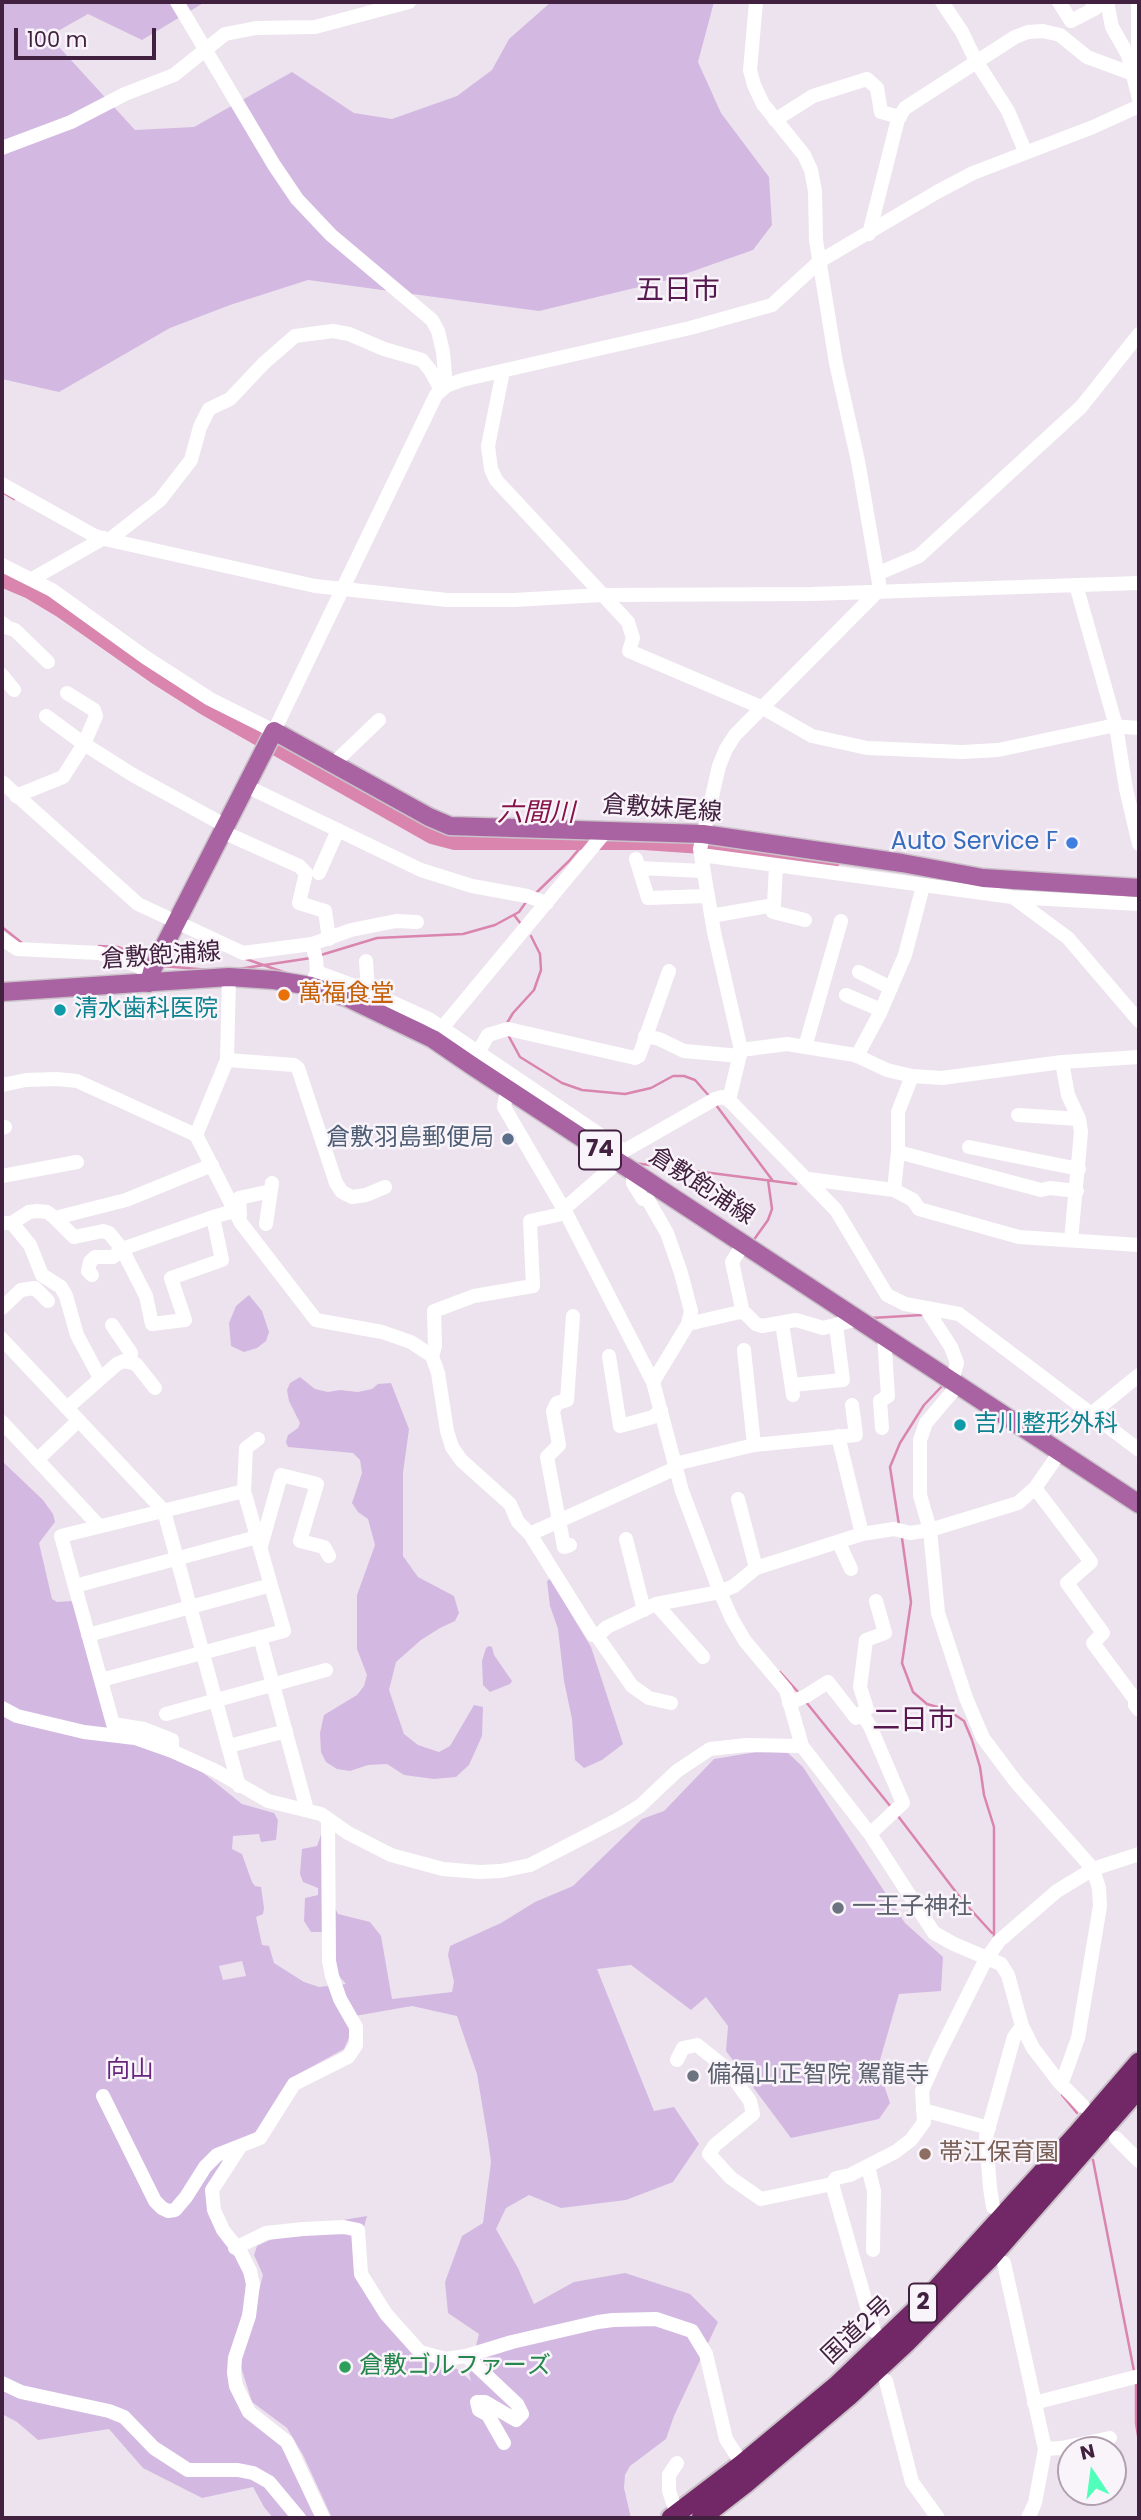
<!DOCTYPE html>
<meta charset="utf-8">
<style>
body{margin:0}
#map{position:relative;width:1141px;height:2520px;overflow:hidden;background:#ede3ee;font-family:Poppins,sans-serif}
canvas{display:block}
.frame{position:absolute;inset:0;border:4px solid #42203f;pointer-events:none}
.north{position:absolute;left:1057px;top:2436px;width:70px;height:70px;box-sizing:border-box;background:#f9f4fa;border:2px solid #b09faf;border-radius:50%;rotate:347deg;font-size:19px;font-weight:700;line-height:28px;text-align:center;color:#42203f}
.north::after{content:'';display:block;margin:auto;width:24px;height:32px;background:#50ffb9;clip-path:polygon(50% 0,100% 100%,50% 72%,0 100%)}
.scale{position:absolute;left:14px;top:28px;width:142px;height:32px;box-sizing:border-box;border:4px solid #42203f;border-top:0;padding-left:9px;font-size:21px;line-height:24px;white-space:nowrap;color:#42203f;-webkit-text-stroke:5px #f9f4fa;paint-order:stroke}
</style>
<div id="map">
<canvas width="1141" height="2520"></canvas>
<div class="frame"></div>
<div class="north">N</div>
<div class="scale">100 m</div>
</div>
<script>
const g = document.querySelector('canvas').getContext('2d');
g.lineJoin = 'round';
function paint(path, color) { g.fillStyle = color; g.fill(path, 'evenodd'); }
const shape = rows => new Path2D(rows.map(r => 'M' + r).join(''));
function stroke(path, color, width, dash) { g.strokeStyle = color; g.lineWidth = width; g.lineCap = dash ? 'butt' : 'round'; g.setLineDash(dash || []); g.stroke(path); }
function write(font, color, halo, rows, align = 'center') {
  g.font = font + ' Poppins,"Noto Sans JP",sans-serif'; g.lineWidth = 5; g.setLineDash([]); g.textBaseline = 'middle'; g.strokeStyle = halo; g.fillStyle = color; for (const [text, x, y, turn = 0] of rows) {
    g.save(); g.translate(x, y); g.rotate((+turn || 0) * Math.PI / 180); g.textAlign = isNaN(turn) ? turn : align; if (halo) g.strokeText(text, 0, 0); g.fillText(text, 0, 0); g.restore();
  }
}
paint(shape([
 [2,2,205,2,142,40,88,14,49,36,135,130,194,127,292,72,354,113,392,119,457,96,492,70,509,39,551,2,714,2,698,62,721,113,769,177,772,225,753,250,668,280,539,311,308,280,230,305,170,328,59,392,2,379],
 [249,1295,262,1311,269,1332,266,1341,257,1348,244,1352,231,1346,229,1323,236,1306],
 [300,1377,315,1389,328,1392,340,1390,358,1392,372,1389,378,1384,391,1383,409,1429,403,1473,403,1556,418,1577,454,1596,459,1613,455,1621,440,1628,421,1640,396,1662,389,1690,404,1734,418,1745,439,1752,450,1746,474,1705,483,1707,482,1736,469,1765,456,1777,434,1779,404,1775,387,1764,368,1765,350,1771,337,1769,326,1762,321,1752,320,1733,324,1715,357,1695,364,1686,367,1675,357,1649,357,1595,375,1545,368,1519,358,1512,352,1503,362,1473,360,1460,353,1453,288,1447,286,1442,288,1435,298,1428,300,1423,289,1401,287,1390,290,1383],
 [2,1461,43,1500,53,1514,55,1522,39,1543,52,1599,57,1602,71,1601,75,1606,114,1737,186,1759,242,1804,274,1813,278,1820,276,1840,261,1842,259,1834,233,1836,232,1849,242,1854,252,1882,255,1886,261,1887,264,1908,263,1914,256,1917,262,1945,269,1946,274,1963,304,1982,319,1987,346,1984,338,1975,323,1932,311,1932,304,1921,305,1898,318,1895,318,1888,303,1882,300,1874,302,1849,317,1846,322,1832,334,1906,338,1914,370,1922,381,1936,392,1999,452,1992,454,1982,448,1955,450,1946,501,1923,535,1902,573,1886,642,1819,664,1811,714,1759,762,1751,788,1753,803,1767,905,1923,943,1957,941,1991,899,1994,878,2067,890,2103,879,2119,791,2138,726,2051,728,2026,706,1997,691,2010,631,1965,597,1969,654,2111,674,2107,699,2144,673,2182,626,2200,561,2208,529,2195,506,2208,496,2229,518,2268,534,2304,574,2282,625,2273,690,2294,718,2322,674,2416,666,2439,630,2466,625,2475,624,2488,631,2518,332,2518,303,2455,287,2428,252,2402,240,2364,263,2275,254,2255,257,2246,296,2228,367,2216,356,2255,357,2274,414,2356,457,2369,471,2381,469,2374,479,2334,448,2313,445,2282,462,2236,483,2223,491,2162,488,2140,477,2074,457,2016,412,2006,349,2017,350,2035,344,2049,293,2077,257,2135,210,2188,243,2269,248,2290,233,2353,233,2386,277,2435,320,2518,273,2518,264,2507,253,2487,202,2498,143,2468,109,2429,38,2440,17,2422,2,2414],
 [242,1961,246,1976,223,1980,219,1966],
 [550,1579,591,1647,623,1744,602,1760,584,1768,575,1760,572,1719,564,1681,558,1629,550,1606,547,1581],
 [489,1646,492,1647,494,1655,512,1681,510,1684,490,1692,483,1685,482,1661,486,1648]
]), '#d3b9e2');
stroke(shape([
 [2,492,14,499],
 [536,893,569,861,585,842],
 [514,915,521,924],
 [2,927,22,943],
 [99,946,118,947,149,960],
 [321,955,377,938,463,934,495,925,519,912,526,902],
 [246,959,289,974],
 [162,966,210,970],
 [238,969,311,958],
 [507,1023,513,1013,534,990,541,970,540,954,531,936],
 [507,1033,520,1057,562,1083,582,1090,625,1094,651,1088,673,1076,684,1076,695,1080,710,1097],
 [716,1105,773,1181],
 [634,1163,796,1184],
 [753,1241,768,1220,772,1209,768,1180],
 [871,1318,922,1315],
 [899,1525,890,1467,900,1443,924,1405,943,1385],
 [902,1538,911,1602,902,1663,913,1692,927,1704,948,1710,964,1721,972,1740,980,1767,984,1795,994,1827,994,1937],
 [780,1672,799,1693],
 [806,1702,891,1807],
 [898,1816,962,1900,992,1933],
 [1062,2095,1077,2113],
 [1093,2160,1134,2371],
 [1136,2382,1136,2423,1139,2442]
]), '#d985ae', 2.5);
stroke(shape([
 [2,578,30,590,60,608,157,676,206,707,432,835,455,841,644,841,717,846,831,861],
 [977,884,1010,890,1116,895]
]), '#d985ae', 18);
const major = shape([
 [149,983,153,968,274,731,429,817,450,826,703,834,902,863,983,878,1139,888],
 [2,992,229,977,274,980,311,986,348,998,433,1039,471,1065,1139,1504]
]);
const highway = shape([
 [671,2518,742,2464,837,2385,931,2295,1077,2134,1139,2062],
 [701,2518,745,2484,849,2396,906,2343,991,2257,1139,2088]
]);
stroke(major, '#cac1c9', 21);
stroke(highway, '#cac1c9', 23);
stroke(shape([
 [177,2,274,165,297,199,331,235,432,320,438,331,443,352,446,386],
 [942,2,962,32,976,61,1008,111,1025,151],
 [1059,2,1071,21,1096,8,1092,2],
 [1107,2,1112,27,1128,55,1139,99],
 [1133,73,1138,60,1138,2],
 [775,120,813,96,867,79,877,88,881,112,900,117],
 [2,148,71,122,125,94,174,75,225,34,256,28,315,27,409,2],
 [869,234,898,119,905,108,1015,37,1028,32,1043,31,1060,35,1087,57,1133,74],
 [503,371,488,446,491,469,496,480,628,622,633,638,629,651,763,708,812,736,867,748,962,752,998,750,1111,726,1139,728],
 [2,484,95,536,109,540,315,586,447,600,514,600,601,595,812,594,1139,583],
 [109,540,160,500,191,460,200,427,209,409,230,399,264,363,295,336,333,331,349,334,384,349,422,360,430,370,441,390],
 [2,565,52,590,145,657,210,699,274,731,436,395,446,386,462,380,690,328,772,305,820,261,937,192,973,173,1093,127,1139,106],
 [879,573,919,556,1081,407,1139,334],
 [32,579,104,538],
 [1076,585,1116,726,1126,789,1139,844],
 [2,623,8,628,15,630,48,662],
 [2,675,14,690],
 [67,693,94,710,96,716,84,744,133,775,226,826],
 [333,764,379,720],
 [2,782,138,904,243,953,312,944,351,930,396,921,417,922],
 [246,786,421,870,472,886,527,896,547,903],
 [16,796,63,777,84,744,46,716],
 [223,832,299,866,306,873,299,903,325,911,329,939],
 [701,855,776,865],
 [636,859,648,898,707,896],
 [639,868,703,871],
 [319,873,338,830],
 [1014,898,1068,938,1139,1021],
 [774,905,773,912,805,920],
 [711,916,774,905,776,865,1012,897,1139,904],
 [2,939,17,949,99,953,136,965,151,973],
 [312,944,316,959,317,972,313,981],
 [366,961,368,991],
 [317,972,368,991,429,1019,624,1151],
 [859,972,891,988],
 [846,995,881,1010],
 [437,1034,606,831],
 [645,1036,659,1039,684,1051,740,1056],
 [805,1047,841,921],
 [741,1050,787,1044,855,1055,887,1070,912,1076,942,1078,1062,1062,1139,1057],
 [857,1056,880,1013,905,955,923,886],
 [227,1060,294,1065,298,1068,336,1183,342,1192,352,1197,366,1195,385,1187],
 [474,1060,488,1035,508,1029,635,1058,639,1056,669,971],
 [1062,1062,1068,1095,1079,1119,1081,1132,1071,1240],
 [2,1085,26,1080,57,1079,77,1081,196,1135,241,1223,316,1320,382,1332,411,1342,432,1356],
 [507,1089,504,1107,566,1213,653,1382,682,1491,720,1592,732,1619,745,1641,786,1690,802,1746,870,1834,934,1933,954,1944,1001,1964,1008,1975,1022,2026,1033,2048,1059,2082,1083,2106],
 [729,1100,741,1050,714,932,700,849,719,766,726,749,735,735,880,589,858,461,836,363,816,240,815,191,811,170,804,155,763,104,754,85,750,70,756,2],
 [1018,1115,1079,1119],
 [2,1128,5,1127],
 [196,1135,227,1060,229,977],
 [969,1147,1079,1169],
 [898,1152,1041,1190,1050,1188,1077,1191],
 [616,1161,624,1151,715,1099,722,1097,729,1100,836,1210,887,1295,905,1304,959,1314,1139,1450],
 [633,1172,633,1183,643,1199,648,1200,667,1233,681,1273,691,1311,688,1324,653,1382],
 [2,1176,77,1162],
 [808,1179,894,1190,913,1200,919,1209,1019,1237,1139,1245],
 [894,1190,898,1152,898,1112,912,1076],
 [564,1209,618,1162],
 [566,1213,530,1221,533,1286,474,1296,434,1311,435,1346,432,1356,438,1373,447,1431,452,1447,461,1460,510,1504,518,1522,530,1534,593,1635,597,1636,607,1627,656,1604,720,1592,734,1586,756,1568,862,1534,894,1529,910,1533,930,1530,1018,1503,1035,1488,1060,1452],
 [240,1216,239,1198,271,1191],
 [213,1217,222,1260,171,1278,185,1320,152,1324,146,1296,122,1249,213,1217,234,1211],
 [55,1218,74,1237,103,1231,109,1233,122,1249,113,1257,95,1257,90,1262,88,1271,92,1275],
 [2,1223,12,1223,29,1212,37,1211,47,1212,55,1218,126,1200,212,1165],
 [12,1223,30,1245,42,1275,61,1287,66,1296,77,1335,100,1378],
 [266,1224,272,1183],
 [2,1308,21,1290,35,1288,48,1301],
 [927,1310,951,1347,957,1363,952,1381],
 [743,1313,732,1262,744,1243],
 [782,1323,793,1395],
 [688,1324,740,1312,745,1313,756,1324,762,1326,796,1320,823,1328,858,1319],
 [112,1325,131,1353,130,1361],
 [2,1339,164,1511,239,1786],
 [744,1350,754,1445],
 [609,1356,620,1426,653,1417,661,1410],
 [792,1385,843,1380,836,1326],
 [958,1385,926,1423,920,1440,920,1495,930,1530,938,1613,966,1698,983,1738,1016,1782,1093,1869,1099,1888,1100,1906,1078,2038,1064,2077,1059,2082],
 [67,1408,117,1364,124,1361,136,1364,155,1388],
 [1090,1415,1139,1375],
 [2,1422,99,1526],
 [882,1428,880,1401,888,1396,884,1336],
 [838,1436,862,1534],
 [37,1460,78,1421],
 [675,1464,754,1445,856,1435,852,1405],
 [1035,1488,1091,1562,1067,1583,1103,1633,1093,1643,1137,1702,1135,1705,1139,1710],
 [244,1491,246,1448,258,1439],
 [738,1499,756,1568],
 [530,1534,676,1468],
 [626,1539,644,1610],
 [839,1543,851,1569],
 [570,1545,564,1547,547,1457,559,1445,553,1411,557,1403,567,1400,573,1316],
 [261,1546,281,1475,317,1484,300,1541,324,1547,329,1556],
 [75,1586,257,1537],
 [656,1604,703,1657],
 [88,1635,271,1585],
 [597,1636,632,1686,649,1698,671,1703],
 [260,1637,307,1810],
 [101,1680,284,1631,244,1491,61,1536,113,1724,144,1729,172,1740,172,1751],
 [789,1703,806,1696,828,1682,856,1718,861,1713,870,1726,903,1803,870,1834],
 [2,1708,17,1716,84,1732,135,1738,172,1751,216,1771,268,1801,321,1814,348,1833,391,1855,443,1869,479,1872,501,1871,530,1865,617,1820,640,1806,677,1771,710,1749,747,1745,802,1746],
 [861,1713,867,1709,860,1687,866,1640,885,1633,876,1601],
 [166,1714,326,1670],
 [229,1746,286,1731],
 [677,2060,683,2048,697,2045,727,2069,750,2101,753,2114,715,2145,709,2154,731,2178,761,2199,832,2184,836,2178,850,2175,895,2152,911,2140,924,2122,922,2091,938,2055,985,1961,999,1941,1057,1891,1093,1869,1139,1854],
 [103,2096,155,2201,162,2208,168,2211,175,2210,186,2197,205,2167,217,2155,260,2138,294,2084,348,2057,356,2045,356,2027,340,1999,332,1976,329,1961,328,1820],
 [923,2110,989,2128],
 [1116,2138,1139,2161],
 [240,2147,212,2190,214,2210,223,2230,241,2253,250,2271,253,2284,249,2316,235,2358,234,2373,236,2386,249,2412,287,2442,323,2518],
 [868,2167,874,2191,873,2250],
 [832,2184,874,2331],
 [993,2207,990,2188,986,2137,1014,2037,1022,2026],
 [235,2248,266,2233,303,2229,344,2227,358,2230,361,2274,386,2314,420,2352,446,2359,466,2356],
 [1004,2263,1045,2449,1035,2503,1028,2518],
 [886,2381,912,2482,938,2518],
 [2,2383,21,2392,109,2411,124,2417,154,2448,188,2470,238,2470,253,2473,269,2482,299,2518],
 [1034,2403,1139,2376],
 [504,2443,488,2415,479,2410,477,2402,485,2402,516,2420,522,2414,517,2404,466,2356,512,2342,598,2322,613,2320,656,2319,692,2331,706,2354,726,2439,742,2464],
 [1045,2449,1061,2448,1110,2438],
 [677,2514,669,2491,669,2475,677,2463]
]), '#fff', 14);
stroke(major, '#a962a2', 18);
stroke(highway, '#722867', 19);
for (const [x, y, r, color] of [
 [1072,843,7,"#3f7fe0"],
 [284,995,7,"#e8710a"],
 [60,1010,7,"#0f9aa8"],
 [508,1139,7,"#5c6f8a"],
 [960,1425,7,"#0f9aa8"],
 [838,1908,7,"#6b7280"],
 [693,2076,7,"#6b7280"],
 [925,2154,7,"#8d6e63"],
 [345,2367,7,"#2e9e5b"]
]) { const dot = new Path2D(); dot.arc(x, y, r, 0, 2 * Math.PI); g.fillStyle = color; g.fill(dot); stroke(dot, '#f9f4fa', 2.5); }
for (const [x, y, w] of [
 [600,1150,42],
 [923,2303,28]
]) { const box = new Path2D(); box.roundRect(x - w / 2, y - 19.5, w, 39, 5); g.fillStyle = '#f9f4fa'; g.fill(box); stroke(box, '#42203f', 2); }
write('bold 23px', '#42203f', null, [
 ["74",600,1150],
 ["2",923,2303]
]);
write('24px', '#42203f', '#f9f4fa', [
 ["倉敷妹尾線",662,810,4],
 ["倉敷飽浦線",161,957,-4],
 ["倉敷飽浦線",701,1187,33],
 ["国道2号",858,2331,-43]
]);
write('24px', '#366cbe', '#f9f4fa', [
 ["Auto Service F",1058,843]
], 'right');
write('24px', '#c56008', '#f9f4fa', [
 ["萬福食堂",298,995]
], 'left');
write('24px', '#0d838f', '#f9f4fa', [
 ["清水歯科医院",74,1010],
 ["吉川整形外科",974,1425]
], 'left');
write('24px', '#4e5e75', '#f9f4fa', [
 ["倉敷羽島郵便局",494,1139]
], 'right');
write('24px', '#5b616d', '#f9f4fa', [
 ["一王子神社",852,1908],
 ["備福山正智院 駕龍寺",707,2076]
], 'left');
write('24px', '#67257e', '#f9f4fa', [
 ["向山",130,2071]
]);
write('24px', '#785e54', '#f9f4fa', [
 ["帯江保育園",939,2154]
], 'left');
write('24px', '#27864d', '#f9f4fa', [
 ["倉敷ゴルファーズ",359,2367]
], 'left');
write('italic 26px', '#851349', '#f9f4fa', [
 ["六間川",536,814]
]);
write('28px', '#571950', '#f9f4fa', [
 ["五日市",678,292],
 ["二日市",914,1722]
]);
</script>
